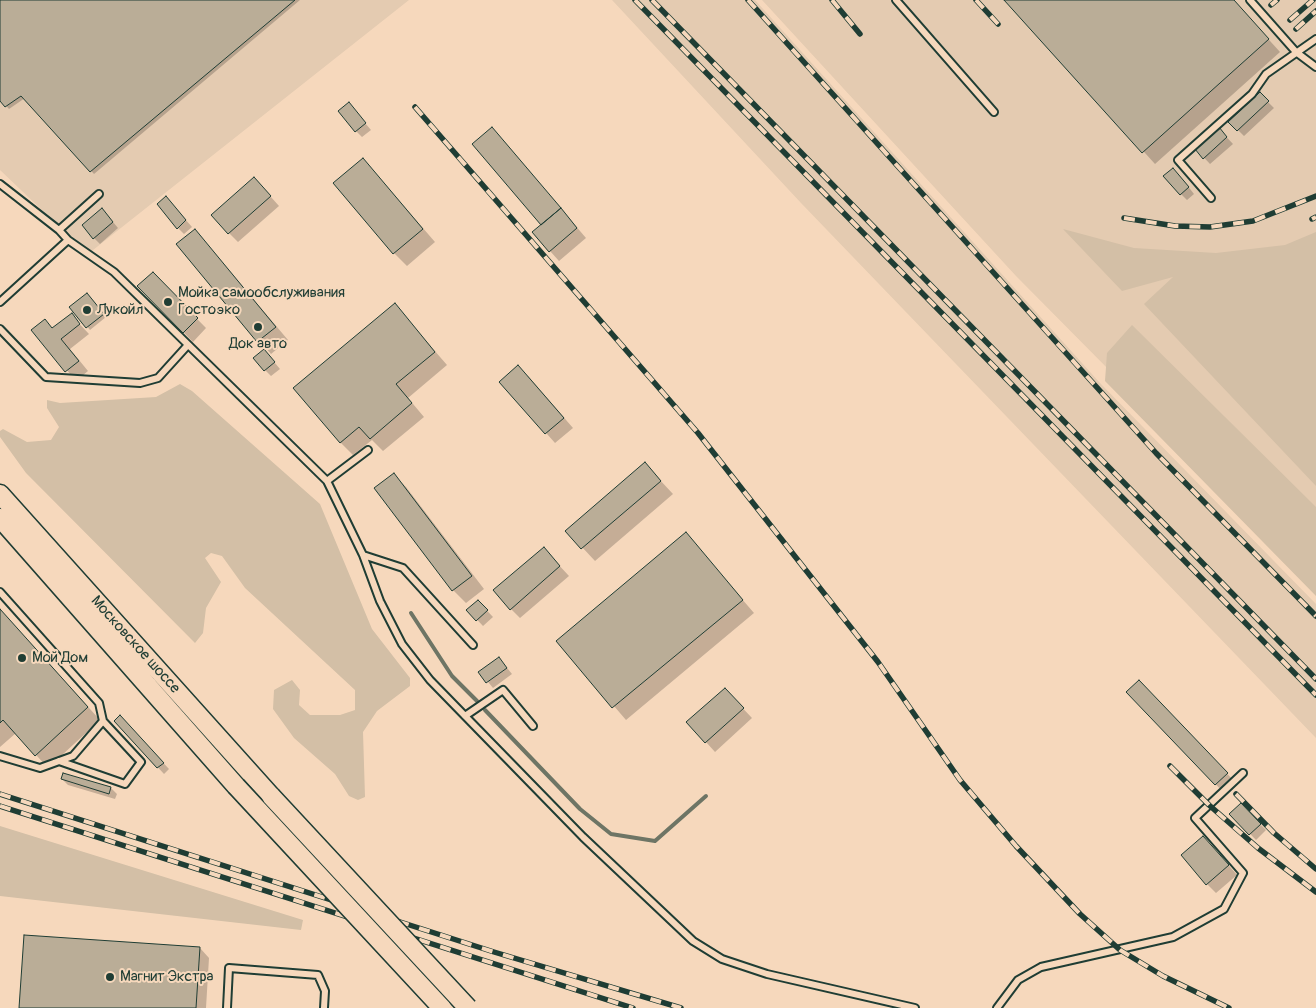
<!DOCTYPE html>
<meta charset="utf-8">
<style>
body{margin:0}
canvas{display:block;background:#f6d8bc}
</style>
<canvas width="1316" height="1008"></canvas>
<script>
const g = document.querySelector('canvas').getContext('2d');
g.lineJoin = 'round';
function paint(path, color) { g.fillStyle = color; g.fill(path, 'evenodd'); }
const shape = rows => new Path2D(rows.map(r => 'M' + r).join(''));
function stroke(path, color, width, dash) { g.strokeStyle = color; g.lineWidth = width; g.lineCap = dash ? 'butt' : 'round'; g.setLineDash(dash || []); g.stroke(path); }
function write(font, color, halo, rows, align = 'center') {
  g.font = font + ' Pangolin,sans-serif'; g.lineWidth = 4; g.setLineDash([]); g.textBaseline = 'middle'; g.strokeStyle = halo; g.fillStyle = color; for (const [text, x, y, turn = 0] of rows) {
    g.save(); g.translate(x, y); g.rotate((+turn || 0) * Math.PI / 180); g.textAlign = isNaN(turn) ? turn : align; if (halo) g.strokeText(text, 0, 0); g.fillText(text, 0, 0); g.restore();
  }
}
paint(shape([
 [0,0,409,0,88,254,0,170],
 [612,0,755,0,1100,383,1316,604,1316,738,801,203],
 [762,0,1316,0,1316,579,1016,276]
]), '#e4cbb1');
paint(shape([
 [1063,229,1134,248,1216,253,1285,245,1316,232,1316,486,1144,304,1173,277,1122,291],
 [1132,325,1316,507,1316,596,1105,381,1107,353],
 [180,384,192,391,320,504,372,629,410,678,410,686,377,711,363,732,365,797,358,800,349,796,335,774,294,738,273,709,274,690,292,680,300,690,299,705,310,715,340,715,355,710,355,690,245,588,222,556,211,553,205,558,221,582,206,608,203,633,195,643,26,473,0,437,0,431,3,429,27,442,51,440,59,427,47,408,47,400,60,403,156,397],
 [0,826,303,920,301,930,0,896]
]), '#d3bfa6');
paint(shape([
 [0,0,300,0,94,174,25,98,9,109,0,99],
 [1006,0,1233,0,1280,52,1155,164],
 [1260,94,1274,108,1244,136,1230,122],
 [354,110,371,130,362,137,356,131],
 [492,128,586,238,559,261,550,251,542,225],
 [1219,129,1233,144,1210,164,1196,149],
 [363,159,435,242,407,266,394,253],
 [1179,175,1194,194,1187,200,1181,194],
 [263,188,279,206,238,242,229,233],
 [172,204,192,227,184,234,178,228],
 [108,216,118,228,100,244,94,238],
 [195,230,288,340,271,354,177,245],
 [153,274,206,328,193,342,139,286],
 [89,297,106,317,90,330,71,307],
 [395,305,447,365,408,398,424,417,383,451,372,440,353,455,340,442],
 [71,315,89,334,70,349,88,371,76,381,33,330,45,321,53,329],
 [270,357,280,369,271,376,265,370],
 [528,376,573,428,555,443,501,382],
 [645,464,673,494,595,561,567,531],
 [394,475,406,487,484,589,466,603,453,590],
 [686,534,754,613,626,720,558,641],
 [544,549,569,576,520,618,511,609],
 [478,601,493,617,483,626,468,610],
 [0,610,100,720,48,768,16,733,0,747],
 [499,658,512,674,493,688,480,672],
 [1139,682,1236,783,1225,794,1128,693],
 [734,699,752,718,715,752,706,742],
 [115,721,126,723,169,769,164,774],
 [62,779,111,788,117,794,115,799,68,785],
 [1241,805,1266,830,1256,840,1231,814],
 [1213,847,1237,875,1216,893,1207,884],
 [200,948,209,958,206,1008,20,1008]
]), '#0003');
stroke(shape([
 [411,613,452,676,477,701],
 [485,710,580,809,611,834,655,841,706,796]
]), '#6e7565', 4);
const building = shape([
 [0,0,295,0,90,172,21,96,5,107,0,101,0,0],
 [1004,0,1234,0,1269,39,1142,153,1004,0],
 [1260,92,1269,101,1237,131,1228,122,1260,92],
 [349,102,366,123,355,132,338,111,349,102],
 [492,127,561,208,541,225,472,144,492,127],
 [1219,127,1227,137,1203,159,1195,149,1219,127],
 [363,158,423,229,393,254,333,183,363,158],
 [1173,168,1189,187,1180,195,1163,176,1173,168],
 [254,177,271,196,228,234,211,215,254,177],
 [166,196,186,220,177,229,157,204,166,196],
 [102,208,113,222,93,239,82,225,102,208],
 [561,208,577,228,549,252,532,232,561,208],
 [195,229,276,327,257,342,176,244,195,229],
 [153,272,198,318,183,333,137,286,153,272],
 [87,293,104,314,86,328,69,307,87,293],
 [395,303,435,352,396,384,412,403,370,439,359,427,340,443,293,388,395,303],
 [72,313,80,324,61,339,79,361,65,372,31,330,45,319,52,328,72,313],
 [264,349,275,362,264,371,253,358,264,349],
 [518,365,564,418,545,434,499,382,518,365],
 [645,462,661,481,581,549,565,531,645,462],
 [394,473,472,576,452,591,374,488,394,473],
 [686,532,743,600,612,708,556,641,686,532],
 [544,547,560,566,510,610,493,590,544,547],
 [478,600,488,610,476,621,466,610,478,600],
 [0,609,88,707,35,756,3,720,0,723,0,609],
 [499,657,507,668,486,683,478,672,499,657],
 [1139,680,1228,773,1215,785,1126,692,1139,680],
 [725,688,744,708,705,743,686,722,725,688],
 [120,715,164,763,157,768,114,721,120,715],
 [63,773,111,787,109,794,61,779,63,773],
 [1241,803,1261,824,1249,835,1229,814,1241,803],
 [1203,836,1229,865,1206,885,1181,855,1203,836],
 [24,935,200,947,196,1008,19,1008,24,935]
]);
paint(building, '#baad97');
stroke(building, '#1f3d34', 1);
const lane = shape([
 [896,0,994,112],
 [1250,0,1296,52,1316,67],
 [0,184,59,230,68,240,114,272,327,481,363,555,403,568,473,645],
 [1211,198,1178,160,1252,94,1266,74,1316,39],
 [59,230,99,194],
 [0,302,68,240],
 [0,329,46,377,140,383,158,378,187,346],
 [327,481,368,450],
 [363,555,380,601,402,644,430,680,583,837,693,941,722,959,767,974,915,1008],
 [0,592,99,703,103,721,73,756,40,768,0,756],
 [465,716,503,690,533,726],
 [59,761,125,784,141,762,103,721],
 [227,1008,229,968,318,975,325,991,324,1008],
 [997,1008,1018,980,1041,967,1173,937,1224,909,1243,873,1195,818,1243,773]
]);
const secondary = shape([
 [0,494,271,796],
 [0,518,236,786]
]);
stroke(lane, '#1f3d34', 10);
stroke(secondary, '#1f3d34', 21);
stroke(lane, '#f6d8bc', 6);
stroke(secondary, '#f6d8bc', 18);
const rail = shape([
 [635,0,1316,695],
 [652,0,1316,679],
 [748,0,1156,453,1316,616],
 [832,0,860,34],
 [976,0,998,24],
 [1271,5,1277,0],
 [1290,20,1313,0],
 [1296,29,1316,11],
 [415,107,698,433,878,662,960,780,1016,846,1080,914,1120,950,1163,976,1229,1008],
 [1124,218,1175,226,1210,227,1253,221,1316,196],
 [1312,219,1316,217],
 [1170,766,1209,805,1258,848,1316,892],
 [0,794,494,952,681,1008],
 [1236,794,1274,833,1316,869],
 [0,806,633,1008]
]);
stroke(rail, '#1f3d34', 5.5);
stroke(rail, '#f6d8bc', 4, [11]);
const secondaryBridge = shape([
 [236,786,442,1008],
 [271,796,468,1008]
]);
stroke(secondaryBridge, '#1f3d34', 21, []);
stroke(secondaryBridge, '#f6d8bc', 18);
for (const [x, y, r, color] of [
 [168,302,5,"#1f3d34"],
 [87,310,5,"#1f3d34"],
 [258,327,5,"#1f3d34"],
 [22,658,5,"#1f3d34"],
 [110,977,5,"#1f3d34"]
]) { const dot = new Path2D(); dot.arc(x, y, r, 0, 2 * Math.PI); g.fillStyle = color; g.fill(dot); stroke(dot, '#f6d8bc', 2); }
write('15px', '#1f3d34', '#f6d8bc', [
 ["Мойка самообслуживания",178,293],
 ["Гостоэко",178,310],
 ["Лукойл",97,310],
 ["Док авто",258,344,"center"],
 ["Мой Дом",32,658],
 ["Магнит Экстра",120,977]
], 'left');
write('15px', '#1f3d34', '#f6d8bc', [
 ["Московское шоссе",135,645,48]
]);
</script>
